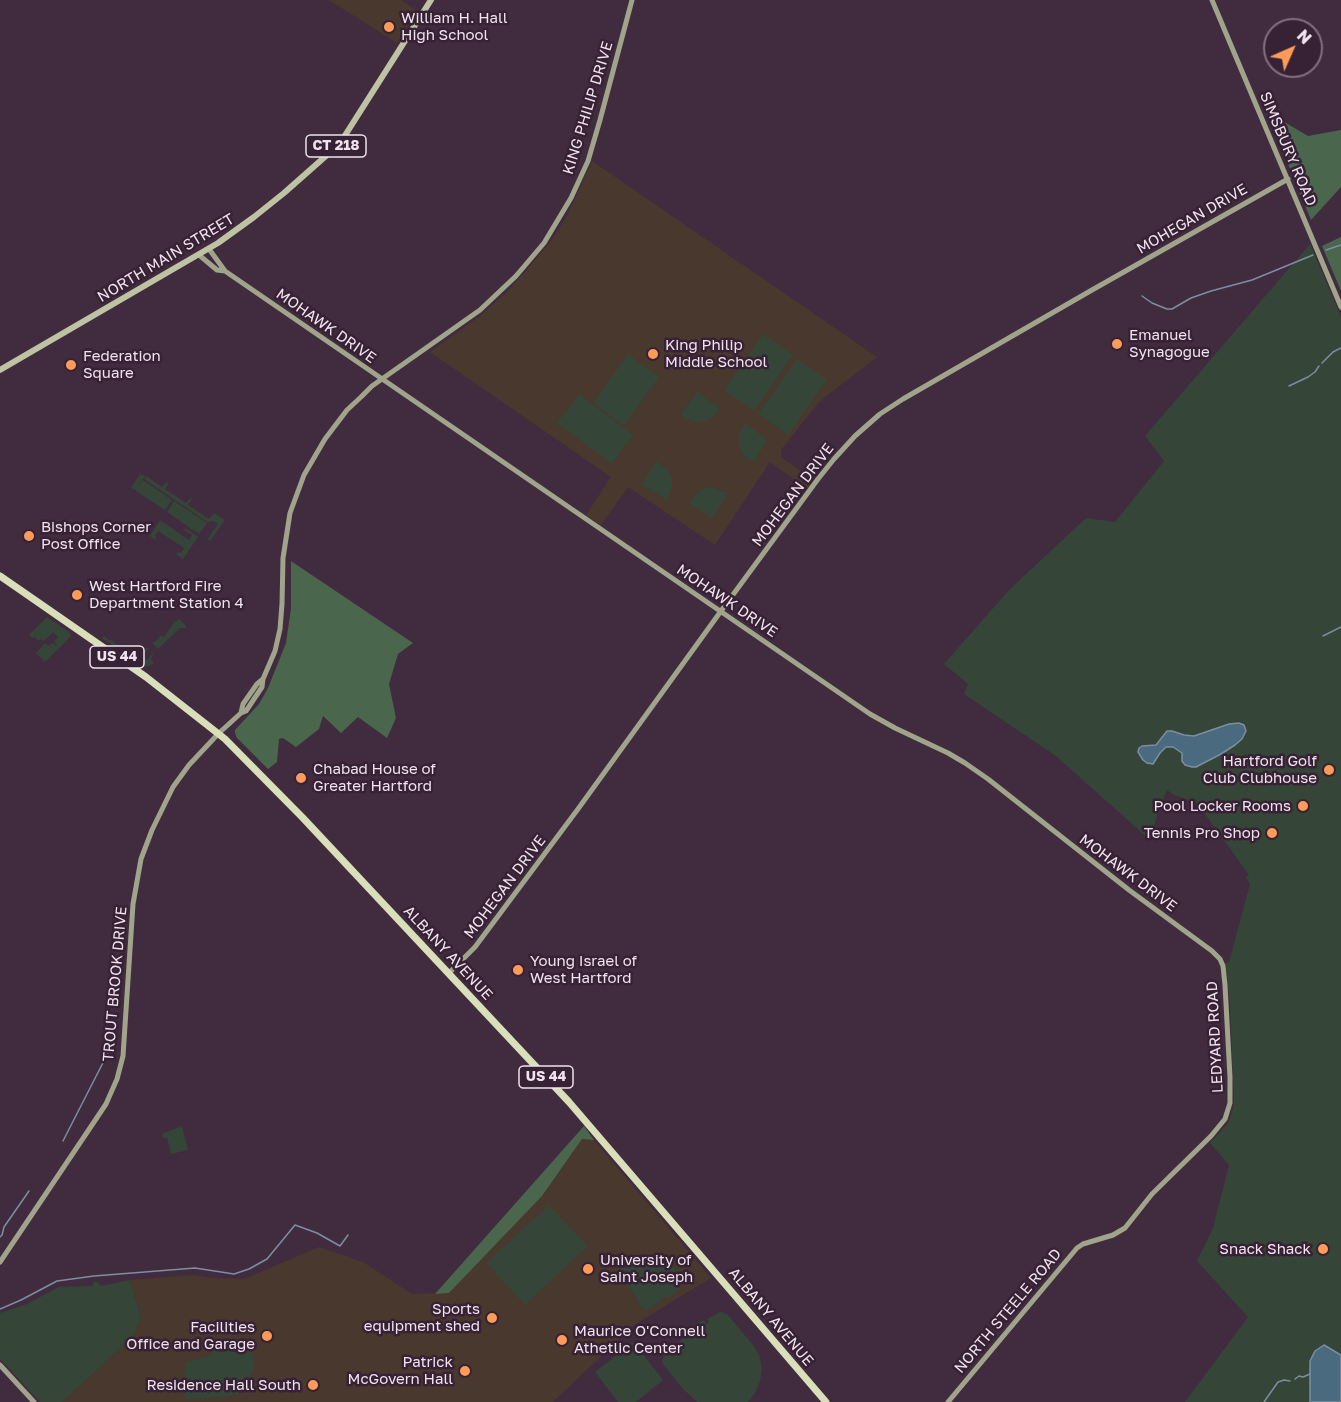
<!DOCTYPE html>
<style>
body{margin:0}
#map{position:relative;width:1341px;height:1402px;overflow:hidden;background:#412c3f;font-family:"Golos Text",sans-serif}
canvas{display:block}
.north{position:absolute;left:1263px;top:18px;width:60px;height:60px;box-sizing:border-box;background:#372235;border:2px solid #816f7f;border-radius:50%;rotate:45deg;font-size:16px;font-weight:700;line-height:24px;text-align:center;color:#f0e2ee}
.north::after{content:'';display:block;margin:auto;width:21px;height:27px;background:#fe9b58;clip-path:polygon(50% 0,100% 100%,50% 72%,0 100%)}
</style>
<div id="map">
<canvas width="1341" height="1402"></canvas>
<div class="north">N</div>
</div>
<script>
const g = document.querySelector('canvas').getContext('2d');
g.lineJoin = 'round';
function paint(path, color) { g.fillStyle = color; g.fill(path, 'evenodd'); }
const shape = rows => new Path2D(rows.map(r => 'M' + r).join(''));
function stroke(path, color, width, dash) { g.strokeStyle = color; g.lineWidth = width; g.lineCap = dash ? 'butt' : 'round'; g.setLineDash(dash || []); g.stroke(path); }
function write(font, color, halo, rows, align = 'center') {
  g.font = font + ' "Golos Text",sans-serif'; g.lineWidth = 5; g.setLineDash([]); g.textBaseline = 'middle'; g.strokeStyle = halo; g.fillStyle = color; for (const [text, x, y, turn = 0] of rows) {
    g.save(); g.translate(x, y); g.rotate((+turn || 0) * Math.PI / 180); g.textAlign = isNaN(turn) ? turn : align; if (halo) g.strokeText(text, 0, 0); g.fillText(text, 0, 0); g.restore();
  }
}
paint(shape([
 [329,0,401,0,417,11,397,43],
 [592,161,877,357,819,402,781,450,782,458,816,481,810,491,770,462,715,545,628,487,601,525,586,515,611,477,430,352,481,315,508,291,532,264,553,238,567,216],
 [582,1139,594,1140,711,1278,634,1325,553,1402,62,1402,133,1337,141,1318,130,1280,193,1275,214,1278,244,1279,319,1247,363,1262,412,1294,449,1293,542,1196]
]), '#48382d');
paint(shape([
 [1310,244,1341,317,1341,1402,1185,1402,1248,1317,1197,1261,1213,1228,1229,1165,1210,1143,1228,1123,1232,1112,1234,1102,1230,1005,1225,963,1229,962,1250,884,1246,877,1249,875,1197,803,1174,795,1167,790,1158,812,1150,840,1056,756,964,694,968,684,944,664,1010,589,1086,518,1115,522,1164,461,1145,436],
 [763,334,793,355,754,411,724,390],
 [628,354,659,377,624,426,593,403],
 [797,359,827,380,788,435,758,414],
 [697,392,720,408,712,418,702,422,692,421,680,415],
 [579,394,633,435,612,464,557,423],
 [745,423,768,440,753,463,743,455,739,446,739,435],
 [656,461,666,468,672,477,672,487,667,500,642,485],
 [140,474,145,476,136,489,143,480,172,500,165,510,136,491,136,489,134,490,131,488],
 [146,476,162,487,167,482,169,483,165,489,186,503,191,498,192,499,188,505,209,519,214,513,225,520,210,541,207,540,218,524,213,521,207,522,197,515,144,479],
 [711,487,728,493,712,518,689,503,697,493,706,488],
 [174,501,207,523,199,534,167,512],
 [160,520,189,540,192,535,184,530,185,528,198,537,183,559,176,554,178,552,181,553,184,548,158,531,155,536,156,538,155,540,150,536],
 [47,617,69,632,71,636,45,662,36,653,45,643,48,646,53,643,58,647,54,641,58,637,53,632,44,641,41,639,38,641,35,637,33,638,29,635],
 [179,619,186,626,186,628,180,628,158,649,152,643,156,641,161,635,163,637,166,635,166,634,175,621,176,622],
 [104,636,110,641,114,638,112,641,121,648,124,645,128,647,131,646,131,648,128,649,135,655,139,650,143,653,147,647,149,648,142,656,147,660,154,652,151,659,154,663,147,667,102,638],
 [182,1126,188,1150,171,1154,167,1137,163,1138,162,1134],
 [549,1205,588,1246,525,1305,486,1263],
 [648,1257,658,1258,670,1264,677,1271,683,1283,678,1287,679,1289,669,1298,667,1296,647,1310,642,1309,630,1288,628,1288,623,1276,624,1275,622,1269,634,1260],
 [130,1280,141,1318,133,1337,62,1402,40,1402,0,1359,0,1313,27,1304,59,1287,92,1286,94,1282,97,1282,101,1286],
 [722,1311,724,1314,726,1313,754,1346,760,1357,762,1369,760,1381,755,1393,748,1402,697,1402,683,1389,662,1363,664,1353,694,1330,692,1326,704,1320,706,1324,709,1322,707,1319],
 [230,1338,243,1340,251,1351,254,1361,254,1371,251,1375,245,1380,238,1394,227,1397,195,1398,186,1400,180,1386,184,1381,185,1363,209,1356,217,1346],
 [633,1342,663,1380,636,1402,618,1402,595,1372]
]), '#354537');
paint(shape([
 [1269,117,1281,120,1308,136,1341,130,1341,187,1311,220],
 [1341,237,1341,291,1322,246],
 [291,561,413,643,398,654,389,684,396,718,387,738,358,717,341,733,323,716,319,729,296,747,283,738,279,739,277,762,268,769,237,738,235,733,235,730,259,704,268,688,286,643,291,608],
 [584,1126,594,1140,582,1139,542,1196,449,1293,435,1294]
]), '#4a664d');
const water = shape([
 [1239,723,1244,725,1246,731,1242,739,1235,745,1221,754,1196,767,1192,767,1185,765,1182,761,1182,753,1173,747,1166,747,1160,753,1153,764,1147,763,1143,760,1138,752,1139,748,1142,746,1156,745,1167,731,1172,731,1184,735,1194,736,1229,724,1239,723],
 [1324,1345,1341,1355,1341,1402,1310,1402,1310,1361,1315,1351,1324,1345]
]);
paint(water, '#4a6a80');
stroke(water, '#7c8ea1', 1.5);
stroke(shape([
 [1326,250,1341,245],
 [1142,296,1152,303,1167,309,1172,309,1191,298,1211,291,1252,280,1313,255],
 [1322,363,1333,352,1341,348],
 [1289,386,1308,377,1315,372,1319,366],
 [1323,636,1341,627],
 [63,1141,110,1049],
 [0,1237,2,1235,4,1227,29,1191],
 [0,1309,21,1300,57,1281,94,1276,195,1268,234,1274,249,1269,267,1259,295,1225,317,1233,340,1246,348,1235],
 [1295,1379,1299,1376,1303,1377,1310,1374],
 [1264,1402,1278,1382,1284,1380,1290,1381]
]), '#7c8ea1', 1.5);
stroke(shape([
 [1212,0,1341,307],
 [209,249,225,271,870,714,895,728,948,753,965,763,988,779,1129,890,1212,951,1220,959,1223,966,1225,985,1230,1077,1230,1103,1225,1119,1211,1136,1152,1194,1125,1228,1113,1235,1083,1244,1077,1248,948,1402],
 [199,255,217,270,225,271],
 [241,713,243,704,257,684,263,679],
 [449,973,475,947,578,809,721,611,818,479,834,459,855,436,880,414,903,399,1092,290,1288,179],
 [0,1262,96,1119,106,1104,117,1079,123,1056,133,904,141,859,152,830,173,787,189,765,219,733,241,713,246,711,262,687,263,679,275,651,280,629,282,604,283,558,290,513,304,475,325,439,347,410,361,397,372,386,480,310,516,276,544,243,571,198,588,161,600,120,632,0],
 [0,1365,34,1402]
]), '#a0a48b', 5);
stroke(shape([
 [0,370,218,243,254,217,284,193,327,155,344,137,431,0]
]), '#bec3a3', 6);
stroke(shape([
 [0,576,146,677,225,739,303,818,569,1102,826,1402]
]), '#d9dfb8', 7);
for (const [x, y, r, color] of [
 [389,27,6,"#fe9b58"],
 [1117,344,6,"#fe9b58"],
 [653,354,6,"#fe9b58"],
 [71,365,6,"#fe9b58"],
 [29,536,6,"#fe9b58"],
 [77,595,6,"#fe9b58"],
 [1329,770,6,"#fe9b58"],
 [301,778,6,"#fe9b58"],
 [1303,806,6,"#fe9b58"],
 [1272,833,6,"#fe9b58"],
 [518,970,6,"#fe9b58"],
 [1323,1249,6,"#fe9b58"],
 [588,1269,6,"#fe9b58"],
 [492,1318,6,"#fe9b58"],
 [267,1336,6,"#fe9b58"],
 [562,1340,6,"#fe9b58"],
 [465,1371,6,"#fe9b58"],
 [313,1385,6,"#fe9b58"]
]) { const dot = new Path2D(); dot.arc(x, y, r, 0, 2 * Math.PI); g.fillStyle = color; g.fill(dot); stroke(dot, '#372235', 2); }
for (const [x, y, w] of [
 [336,146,60],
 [117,657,54],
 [546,1077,54]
]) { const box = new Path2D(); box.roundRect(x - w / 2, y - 11, w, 22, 4.5); g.fillStyle = '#372235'; g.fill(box); stroke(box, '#f0e2ee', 1.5); }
write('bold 14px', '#f0e2ee', null, [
 ["CT 218",336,146],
 ["US 44",117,657],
 ["US 44",546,1077]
]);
write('15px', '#f0e2ee', '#372235', [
 ["William H. Hall",401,18],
 ["High School",401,35],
 ["Emanuel",1129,335],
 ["Synagogue",1129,352],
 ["King Philip",665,345],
 ["Middle School",665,362],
 ["Federation",83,356],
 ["Square",83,373],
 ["Bishops Corner",41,527],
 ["Post Office",41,544],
 ["West Hartford Fire",89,586],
 ["Department Station 4",89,603],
 ["Hartford Golf",1317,761,"right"],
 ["Club Clubhouse",1317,778,"right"],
 ["Chabad House of",313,769],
 ["Greater Hartford",313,786],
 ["Pool Locker Rooms",1291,806,"right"],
 ["Tennis Pro Shop",1260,833,"right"],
 ["Young Israel of",530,961],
 ["West Hartford",530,978],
 ["Snack Shack",1311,1249,"right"],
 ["University of",600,1260],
 ["Saint Joseph",600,1277],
 ["Sports",480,1309,"right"],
 ["equipment shed",480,1326,"right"],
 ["Facilities",255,1327,"right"],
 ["Office and Garage",255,1344,"right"],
 ["Maurice O'Connell",574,1331],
 ["Athetlic Center",574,1348],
 ["Patrick",453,1362,"right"],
 ["McGovern Hall",453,1379,"right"],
 ["Residence Hall South",301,1385,"right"]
], 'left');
write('15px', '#f0e2ee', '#372235', [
 ["KING PHILIP DRIVE",588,108,-73],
 ["SIMSBURY ROAD",1288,149,67],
 ["MOHEGAN DRIVE",1192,219,-30],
 ["NORTH MAIN STREET",166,258,-31],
 ["MOHAWK DRIVE",326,326,35],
 ["MOHEGAN DRIVE",793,495,-53],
 ["MOHAWK DRIVE",727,601,34],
 ["MOHAWK DRIVE",1128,873,37],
 ["MOHEGAN DRIVE",505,887,-53],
 ["ALBANY AVENUE",448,953,47],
 ["TROUT BROOK DRIVE",115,984,-85],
 ["LEDYARD ROAD",1215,1037,-93],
 ["NORTH STEELE ROAD",1008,1311,-50],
 ["ALBANY AVENUE",771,1317,50]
]);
</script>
